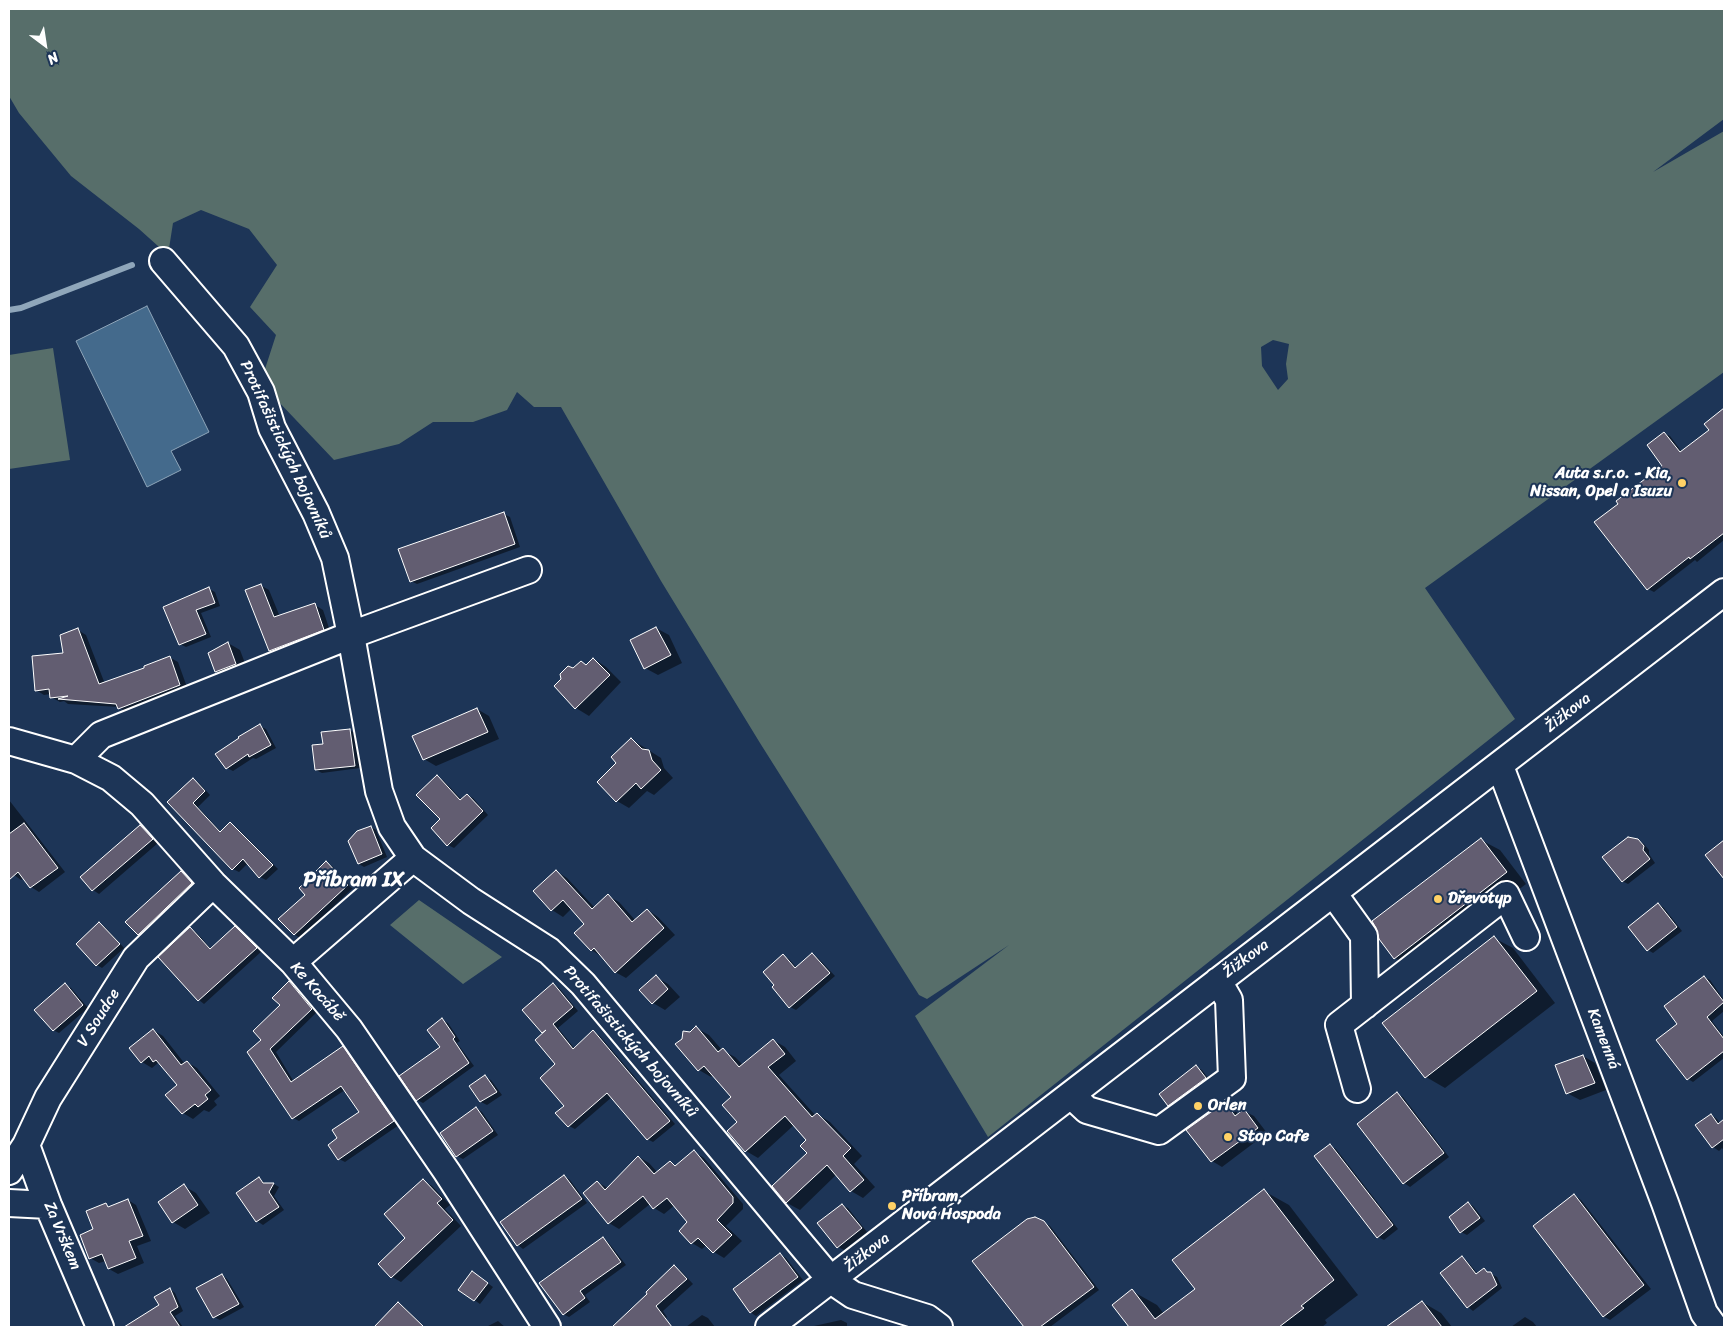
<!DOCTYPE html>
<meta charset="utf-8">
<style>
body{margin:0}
#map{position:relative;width:1733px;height:1336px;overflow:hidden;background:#1d3557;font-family:Sriracha,sans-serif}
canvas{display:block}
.frame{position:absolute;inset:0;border:10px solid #fff;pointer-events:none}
.north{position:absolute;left:20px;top:20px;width:50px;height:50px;-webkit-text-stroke:4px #1d3557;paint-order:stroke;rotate:149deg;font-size:14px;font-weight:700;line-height:20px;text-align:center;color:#fff}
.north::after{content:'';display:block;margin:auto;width:18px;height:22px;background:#fff;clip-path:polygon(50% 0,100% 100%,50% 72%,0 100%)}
</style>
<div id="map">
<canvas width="1733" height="1336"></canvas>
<div class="frame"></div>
<div class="north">N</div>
</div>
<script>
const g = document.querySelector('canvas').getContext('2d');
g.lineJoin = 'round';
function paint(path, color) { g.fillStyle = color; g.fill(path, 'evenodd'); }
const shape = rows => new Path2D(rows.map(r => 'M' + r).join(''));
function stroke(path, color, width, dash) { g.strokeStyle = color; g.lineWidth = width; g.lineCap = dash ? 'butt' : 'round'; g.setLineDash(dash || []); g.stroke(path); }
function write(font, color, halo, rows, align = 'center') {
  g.font = font + ' Sriracha,sans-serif'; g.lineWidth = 4; g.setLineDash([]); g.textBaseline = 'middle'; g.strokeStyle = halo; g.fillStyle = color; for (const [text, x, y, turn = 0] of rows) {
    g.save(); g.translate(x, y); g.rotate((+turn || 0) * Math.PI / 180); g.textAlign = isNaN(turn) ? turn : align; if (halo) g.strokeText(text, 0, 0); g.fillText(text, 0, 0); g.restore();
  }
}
paint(shape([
 [9,9,1724,9,1724,119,1653,172,1724,131,1724,372,1425,588,1515,719,988,1137,915,1016,1009,945,927,999,919,995,760,743,661,581,561,407,534,407,517,392,507,410,473,422,433,422,399,444,334,460,276,399,265,369,276,335,250,307,277,265,249,229,201,210,173,223,168,255,139,229,71,176,19,113,9,96],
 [1273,340,1289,344,1286,364,1288,379,1278,390,1262,366,1261,347],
 [53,348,70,460,9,469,9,355],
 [419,900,502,957,463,984,390,925]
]), '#576e6a');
const water = shape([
 [147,306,209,432,171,451,181,470,147,487,76,341,147,306]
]);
paint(water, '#446a8c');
stroke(water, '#8fa6ba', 1);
paint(shape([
 [1724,409,1724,540,1697,562,1695,560,1654,592,1648,589,1620,504,1664,466,1664,433,1670,436,1682,452,1710,431,1705,424],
 [504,514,510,517,520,547,417,584,411,581],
 [260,585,269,590,280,617,315,605,323,610,331,634,279,655,270,651,246,591],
 [209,589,215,592,220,606,201,613,211,637,186,647,180,644,165,608],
 [656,628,669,635,682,663,658,675,645,668],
 [78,630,86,635,105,684,146,669,169,657,178,662,188,690,128,713,119,707,68,704,64,701,60,702,51,697,51,694,44,695,36,690,65,654],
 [228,643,240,650,248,671,228,678,216,671],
 [594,659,606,667,621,682,589,716,576,708,556,686,581,662,587,666],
 [477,709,489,716,499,739,436,766,424,759],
 [260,726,266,729,276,748,256,759,253,758,233,771,227,768],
 [349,730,355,733,360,768,322,773,316,770,324,745],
 [631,739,661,758,664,768,673,778,654,795,647,791,629,808,617,801,618,763],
 [437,777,443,780,462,800,467,795,473,798,488,815,454,848,448,845,442,819],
 [193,779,199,783,210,795,198,807,222,833,230,824,236,827,278,869,266,880,260,877,248,863,239,872,233,869,169,802],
 [9,800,65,872,39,892,31,887,24,878,21,880,14,875,9,869],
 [140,827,146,830,158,843,99,894,93,890,82,878],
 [371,827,376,830,387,857,364,867,359,864],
 [1481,840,1500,850,1526,884,1414,969,1395,958],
 [1638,840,1644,844,1649,850,1649,854,1655,863,1628,884,1622,881],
 [327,863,332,866,353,888,300,938,294,934,307,895],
 [556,871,567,878,595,908,608,896,619,902,635,920,648,910,658,917,675,935,626,978,615,972,603,957,591,950,586,924,572,908,563,917,552,910,534,891],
 [181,872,187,876,197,887,144,938,139,934,127,922],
 [1659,904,1664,908,1682,931,1653,953,1648,950],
 [99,924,105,927,124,948,102,968,97,965],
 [235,928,241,931,262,951,204,1004,199,1000,160,957,190,929,196,932,212,950],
 [1494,938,1513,948,1555,1003,1445,1088,1426,1077],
 [812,954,818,958,835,976,796,1010,790,1007,784,956,789,959,797,968],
 [656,977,668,984,680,997,665,1010,653,1003],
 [1704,977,1710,980,1724,1000,1724,1011,1712,1021,1724,1037,1724,1058,1693,1082,1688,1079,1679,1024],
 [289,983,295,986,317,1012,276,1052,294,1082,343,1048,349,1051,399,1125,345,1162,339,1159,339,1138,361,1112,345,1090,299,1121,293,1118,263,1040,281,1006],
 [65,984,71,988,88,1008,59,1033,53,1030],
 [553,984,559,988,578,1011,558,1028,575,1049,594,1032,599,1035,675,1124,653,1142,647,1139,612,1097,575,1129,569,1126,557,1064,543,1032],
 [442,1020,448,1023,460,1041,457,1043,474,1066,423,1103,417,1100,442,1047],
 [696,1028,709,1035,722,1050,735,1057,743,1065,773,1040,785,1047,796,1061,779,1075,816,1116,817,1114,830,1122,862,1156,854,1164,875,1187,863,1198,851,1191,837,1174,800,1210,787,1203,773,1186,809,1153,808,1140,794,1125,758,1158,746,1151,732,1097,713,1075,711,1077,699,1070,690,1033],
 [153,1030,163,1036,185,1064,187,1062,197,1068,220,1096,214,1101,217,1105,209,1112,204,1110,193,1119,183,1113,167,1095,179,1085,162,1065,158,1063,152,1068,142,1062],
 [1583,1056,1595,1063,1606,1090,1580,1100,1567,1093],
 [1196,1067,1202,1070,1211,1082,1175,1108,1169,1105],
 [485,1077,491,1080,502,1095,487,1105,481,1102,470,1087],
 [1397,1094,1403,1097,1449,1157,1410,1187,1404,1183,1358,1124],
 [1225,1103,1234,1109,1239,1115,1244,1111,1254,1116,1267,1133,1222,1167,1212,1161,1188,1130],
 [476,1108,482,1112,498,1135,463,1159,457,1156],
 [1711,1115,1717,1119,1720,1124,1724,1120,1724,1151,1722,1148,1719,1151,1713,1147],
 [1330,1146,1336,1149,1398,1229,1384,1240,1378,1237],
 [694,1152,704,1158,743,1204,743,1209,726,1226,742,1241,724,1258,714,1252,707,1245,702,1249,692,1243,681,1231,689,1223,675,1205,664,1214,654,1208,650,1204,619,1229,609,1223,597,1182,608,1188,639,1157,649,1163,658,1173,670,1163,677,1166],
 [564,1176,570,1180,587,1203,523,1249,518,1245],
 [259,1179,267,1184,274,1184,279,1187,274,1196,284,1210,263,1225,257,1221],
 [423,1180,432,1186,450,1205,445,1209,461,1226,401,1282,392,1277,407,1239],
 [184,1186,196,1193,210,1213,185,1229,173,1222],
 [1264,1191,1289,1205,1358,1295,1325,1320,1327,1323,1322,1327,1130,1327,1113,1305,1132,1291,1157,1305,1164,1314,1197,1290],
 [1574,1195,1581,1200,1651,1289,1610,1320,1603,1316],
 [128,1200,136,1205,151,1241,137,1246,144,1263,118,1274,109,1269,106,1261,99,1263,90,1258,94,1230,106,1205,111,1207],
 [1469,1203,1474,1207,1485,1221,1467,1235,1461,1232],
 [842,1205,848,1208,867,1232,844,1250,838,1247],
 [1043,1222,1050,1226,1099,1290,1050,1327,1025,1327,974,1261],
 [603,1239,608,1242,626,1265,585,1295,590,1302,569,1317,563,1314],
 [780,1255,786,1258,803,1280,756,1316,750,1312],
 [1462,1258,1467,1261,1478,1274,1484,1270,1497,1277,1502,1288,1473,1311,1468,1307],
 [674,1266,681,1271,693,1284,663,1311,667,1317,656,1327,614,1327,649,1295],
 [222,1275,227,1279,244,1307,220,1320,214,1317],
 [478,1276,493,1287,480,1304,460,1290],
 [170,1289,175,1293,183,1311,175,1316,183,1327,139,1327,135,1321,161,1305],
 [1422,1302,1441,1313,1452,1327,1388,1327],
 [398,1303,404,1307,423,1326,422,1327,380,1327,378,1325],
 [702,1315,708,1318,715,1327,686,1327],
 [1525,1317,1533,1322,1537,1327,1511,1327],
 [841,1320,847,1323,847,1327,814,1327,814,1326],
 [498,1321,505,1327,486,1327]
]), '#0007');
stroke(shape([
 [9,310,21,308,132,265]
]), '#8fa6ba', 6);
const building = shape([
 [1724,408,1724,533,1690,559,1689,557,1647,590,1594,522,1618,504,1616,501,1662,466,1647,445,1664,432,1680,452,1709,430,1704,424,1724,408],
 [504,512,515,544,410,582,398,549,504,512],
 [261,584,274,617,315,603,324,630,269,651,245,590,261,584],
 [209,587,215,603,196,610,206,634,179,645,163,607,209,587],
 [656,627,671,655,644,669,630,640,656,627],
 [78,628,99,684,144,668,144,666,170,656,180,685,118,709,116,704,58,699,68,696,50,698,49,689,35,691,32,656,63,653,60,635,78,628],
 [228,642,236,664,215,672,208,653,228,642],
 [593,658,610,675,575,709,554,686,561,679,560,674,568,666,573,668,581,661,586,665,593,658],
 [477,708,488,732,423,760,412,736,477,708],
 [260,724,271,745,249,757,248,754,226,769,215,754,239,738,238,737,260,724],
 [350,729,355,766,315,770,312,745,323,744,321,732,350,729],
 [631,738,642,749,649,750,652,760,661,770,641,789,636,783,616,802,597,782,616,763,611,757,631,738],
 [437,775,460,800,467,794,483,811,447,846,431,828,440,819,416,795,437,775],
 [193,778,205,791,193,803,220,832,230,822,273,865,259,878,243,859,232,870,167,802,193,778],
 [24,823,58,868,30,888,18,872,9,880,9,834,24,823],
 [140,825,153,839,92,891,80,877,140,825],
 [371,826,382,854,358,864,348,841,357,831,371,826],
 [1628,837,1638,839,1644,846,1643,850,1650,859,1622,882,1602,857,1628,837],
 [1481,838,1507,872,1394,959,1379,939,1376,928,1372,921,1481,838],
 [1724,840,1724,879,1705,855,1724,840],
 [326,861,348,885,294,935,278,919,305,895,299,888,326,861],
 [556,870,592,909,608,894,632,922,647,909,664,928,615,973,594,948,591,951,574,933,584,924,563,900,551,911,533,891,556,870],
 [181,871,192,883,138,935,125,922,181,871],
 [1658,903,1677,927,1647,951,1628,927,1658,903],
 [99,922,120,944,96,966,76,944,99,922],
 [235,926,257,948,198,1001,158,957,190,927,210,949,235,926],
 [1494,936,1537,991,1425,1078,1382,1023,1494,936],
 [812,953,830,973,789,1008,772,987,774,985,763,972,783,954,795,968,812,953],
 [656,975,668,989,652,1004,639,990,656,975],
 [1704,976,1724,1002,1707,1017,1724,1039,1724,1051,1687,1080,1656,1040,1677,1024,1664,1006,1704,976],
 [289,981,312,1009,270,1049,291,1082,343,1046,394,1121,338,1160,328,1145,337,1138,332,1130,359,1112,341,1086,292,1119,247,1052,261,1040,253,1031,280,1005,272,998,289,981],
 [65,983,83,1005,53,1031,34,1010,65,983],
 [553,983,573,1007,553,1024,573,1049,593,1030,670,1121,647,1140,607,1093,568,1127,555,1113,564,1106,540,1078,555,1064,535,1040,546,1030,542,1033,522,1010,553,983],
 [442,1018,455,1037,453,1039,469,1063,416,1101,399,1076,440,1047,427,1030,442,1018],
 [696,1026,718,1052,723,1048,739,1067,773,1039,785,1054,768,1067,812,1117,817,1113,851,1148,843,1156,864,1180,850,1192,827,1165,786,1203,772,1186,807,1153,800,1146,806,1140,785,1116,745,1152,727,1131,737,1122,722,1105,731,1097,704,1066,698,1071,675,1044,682,1039,683,1031,690,1032,696,1026],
 [153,1029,181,1065,187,1061,211,1090,205,1095,208,1099,198,1107,195,1104,182,1114,165,1095,177,1085,156,1060,153,1062,149,1056,141,1063,129,1048,153,1029],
 [1583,1055,1595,1083,1566,1094,1555,1065,1583,1055],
 [1196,1065,1206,1078,1168,1106,1159,1094,1196,1065],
 [485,1075,497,1092,480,1102,469,1086,485,1075],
 [1397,1092,1444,1153,1403,1184,1357,1124,1397,1092],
 [1225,1102,1235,1116,1244,1109,1258,1128,1211,1162,1186,1130,1225,1102],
 [476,1107,493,1131,456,1157,440,1133,476,1107],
 [1711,1114,1718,1124,1724,1119,1724,1139,1712,1148,1695,1125,1711,1114],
 [1330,1144,1393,1225,1377,1238,1314,1156,1330,1144],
 [694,1150,733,1197,733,1203,717,1220,732,1235,713,1253,698,1238,691,1244,679,1231,687,1222,667,1198,653,1209,643,1196,608,1224,583,1193,597,1181,605,1190,638,1156,654,1174,670,1161,675,1166,694,1150],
 [564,1175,582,1199,517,1246,500,1222,564,1175],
 [259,1177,263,1183,274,1183,269,1192,279,1207,256,1222,236,1193,259,1177],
 [423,1179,442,1199,437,1203,453,1220,391,1278,378,1264,405,1238,384,1214,423,1179],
 [184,1184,198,1205,172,1223,158,1202,184,1184],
 [1264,1189,1334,1280,1301,1306,1304,1308,1279,1327,1129,1327,1112,1305,1132,1289,1155,1319,1195,1289,1172,1260,1264,1189],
 [1574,1194,1644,1285,1603,1317,1533,1226,1574,1194],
 [128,1199,143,1236,129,1241,136,1258,108,1269,102,1254,89,1259,80,1235,93,1229,86,1211,106,1203,108,1207,128,1199],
 [1468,1202,1480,1218,1460,1233,1449,1217,1468,1202],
 [842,1204,862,1228,837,1248,817,1223,842,1204],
 [1035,1217,1044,1221,1094,1287,1040,1327,1024,1327,972,1261,1027,1219,1035,1217],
 [603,1237,621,1262,580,1291,585,1298,563,1315,539,1283,603,1237],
 [780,1253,798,1277,750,1313,733,1289,780,1253],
 [1462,1256,1476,1274,1484,1268,1487,1272,1491,1272,1497,1285,1467,1308,1440,1273,1462,1256],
 [674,1265,687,1279,656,1306,672,1327,612,1327,647,1294,646,1292,674,1265],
 [472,1271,488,1283,474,1301,458,1290,472,1271],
 [222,1274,239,1304,213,1318,196,1288,222,1274],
 [170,1288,178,1307,170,1312,180,1327,124,1327,159,1305,154,1297,170,1288],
 [1422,1301,1442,1327,1386,1327,1422,1301],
 [398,1302,424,1327,374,1327,398,1302]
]);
paint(building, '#625d71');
stroke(building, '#fff', 1);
const minor = shape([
 [163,261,236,346,261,392,272,428,316,513,335,558,351,635,379,791,392,827,413,858,471,901,549,951,583,984,831,1280,853,1295,927,1318,939,1327],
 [9,741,76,760,111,778,142,804,213,884,293,962,349,1029,447,1172,547,1327],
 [76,760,101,735,351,635,528,570],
 [1500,766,1665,1203,1704,1313,1714,1327],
 [1333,893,1364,936,1365,1005],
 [293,962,413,858],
 [1357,1089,1339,1025,1506,895,1526,937],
 [1071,1095,1087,1110,1159,1131,1232,1078,1229,1000,1218,981],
 [26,1145,48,1205,100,1327],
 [9,1171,26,1145,48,1098,136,958,213,884],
 [9,1203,48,1205],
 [769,1327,1724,592]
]);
stroke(minor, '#fff', 30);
stroke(minor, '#1d3557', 26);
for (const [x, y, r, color] of [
 [1682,483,5,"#ffd166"],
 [1438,899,5,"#ffd166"],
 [1198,1106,5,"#ffd166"],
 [1228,1137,5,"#ffd166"],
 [892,1206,5,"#ffd166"]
]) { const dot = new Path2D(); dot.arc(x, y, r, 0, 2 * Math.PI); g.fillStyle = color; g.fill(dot); stroke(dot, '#1d3557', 2); }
write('16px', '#fff', '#1d3557', [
 ["Protifašistických bojovníků",285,450,65],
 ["Žižkova",1568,713,-38],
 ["Žižkova",1246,959,-37],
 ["Ke Kocábě",317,992,49],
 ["V Soudce",99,1018,-58],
 ["Kamenná",1603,1039,69],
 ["Protifašistických bojovníků",630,1042,49],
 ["Za Vrškem",62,1236,67],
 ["Žižkova",867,1253,-38]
]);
write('bold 16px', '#fff', '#1d3557', [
 ["Auta s.r.o. - Kia,",1672,474,"right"],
 ["Nissan, Opel a Isuzu",1672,492,"right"],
 ["Dřevotyp",1448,899],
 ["Orlen",1208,1106],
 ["Stop Cafe",1238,1137],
 ["Příbram,",902,1197],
 ["Nová Hospoda",902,1215]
], 'left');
write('bold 21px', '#fff', '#1d3557', [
 ["Příbram IX",354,881]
]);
</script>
